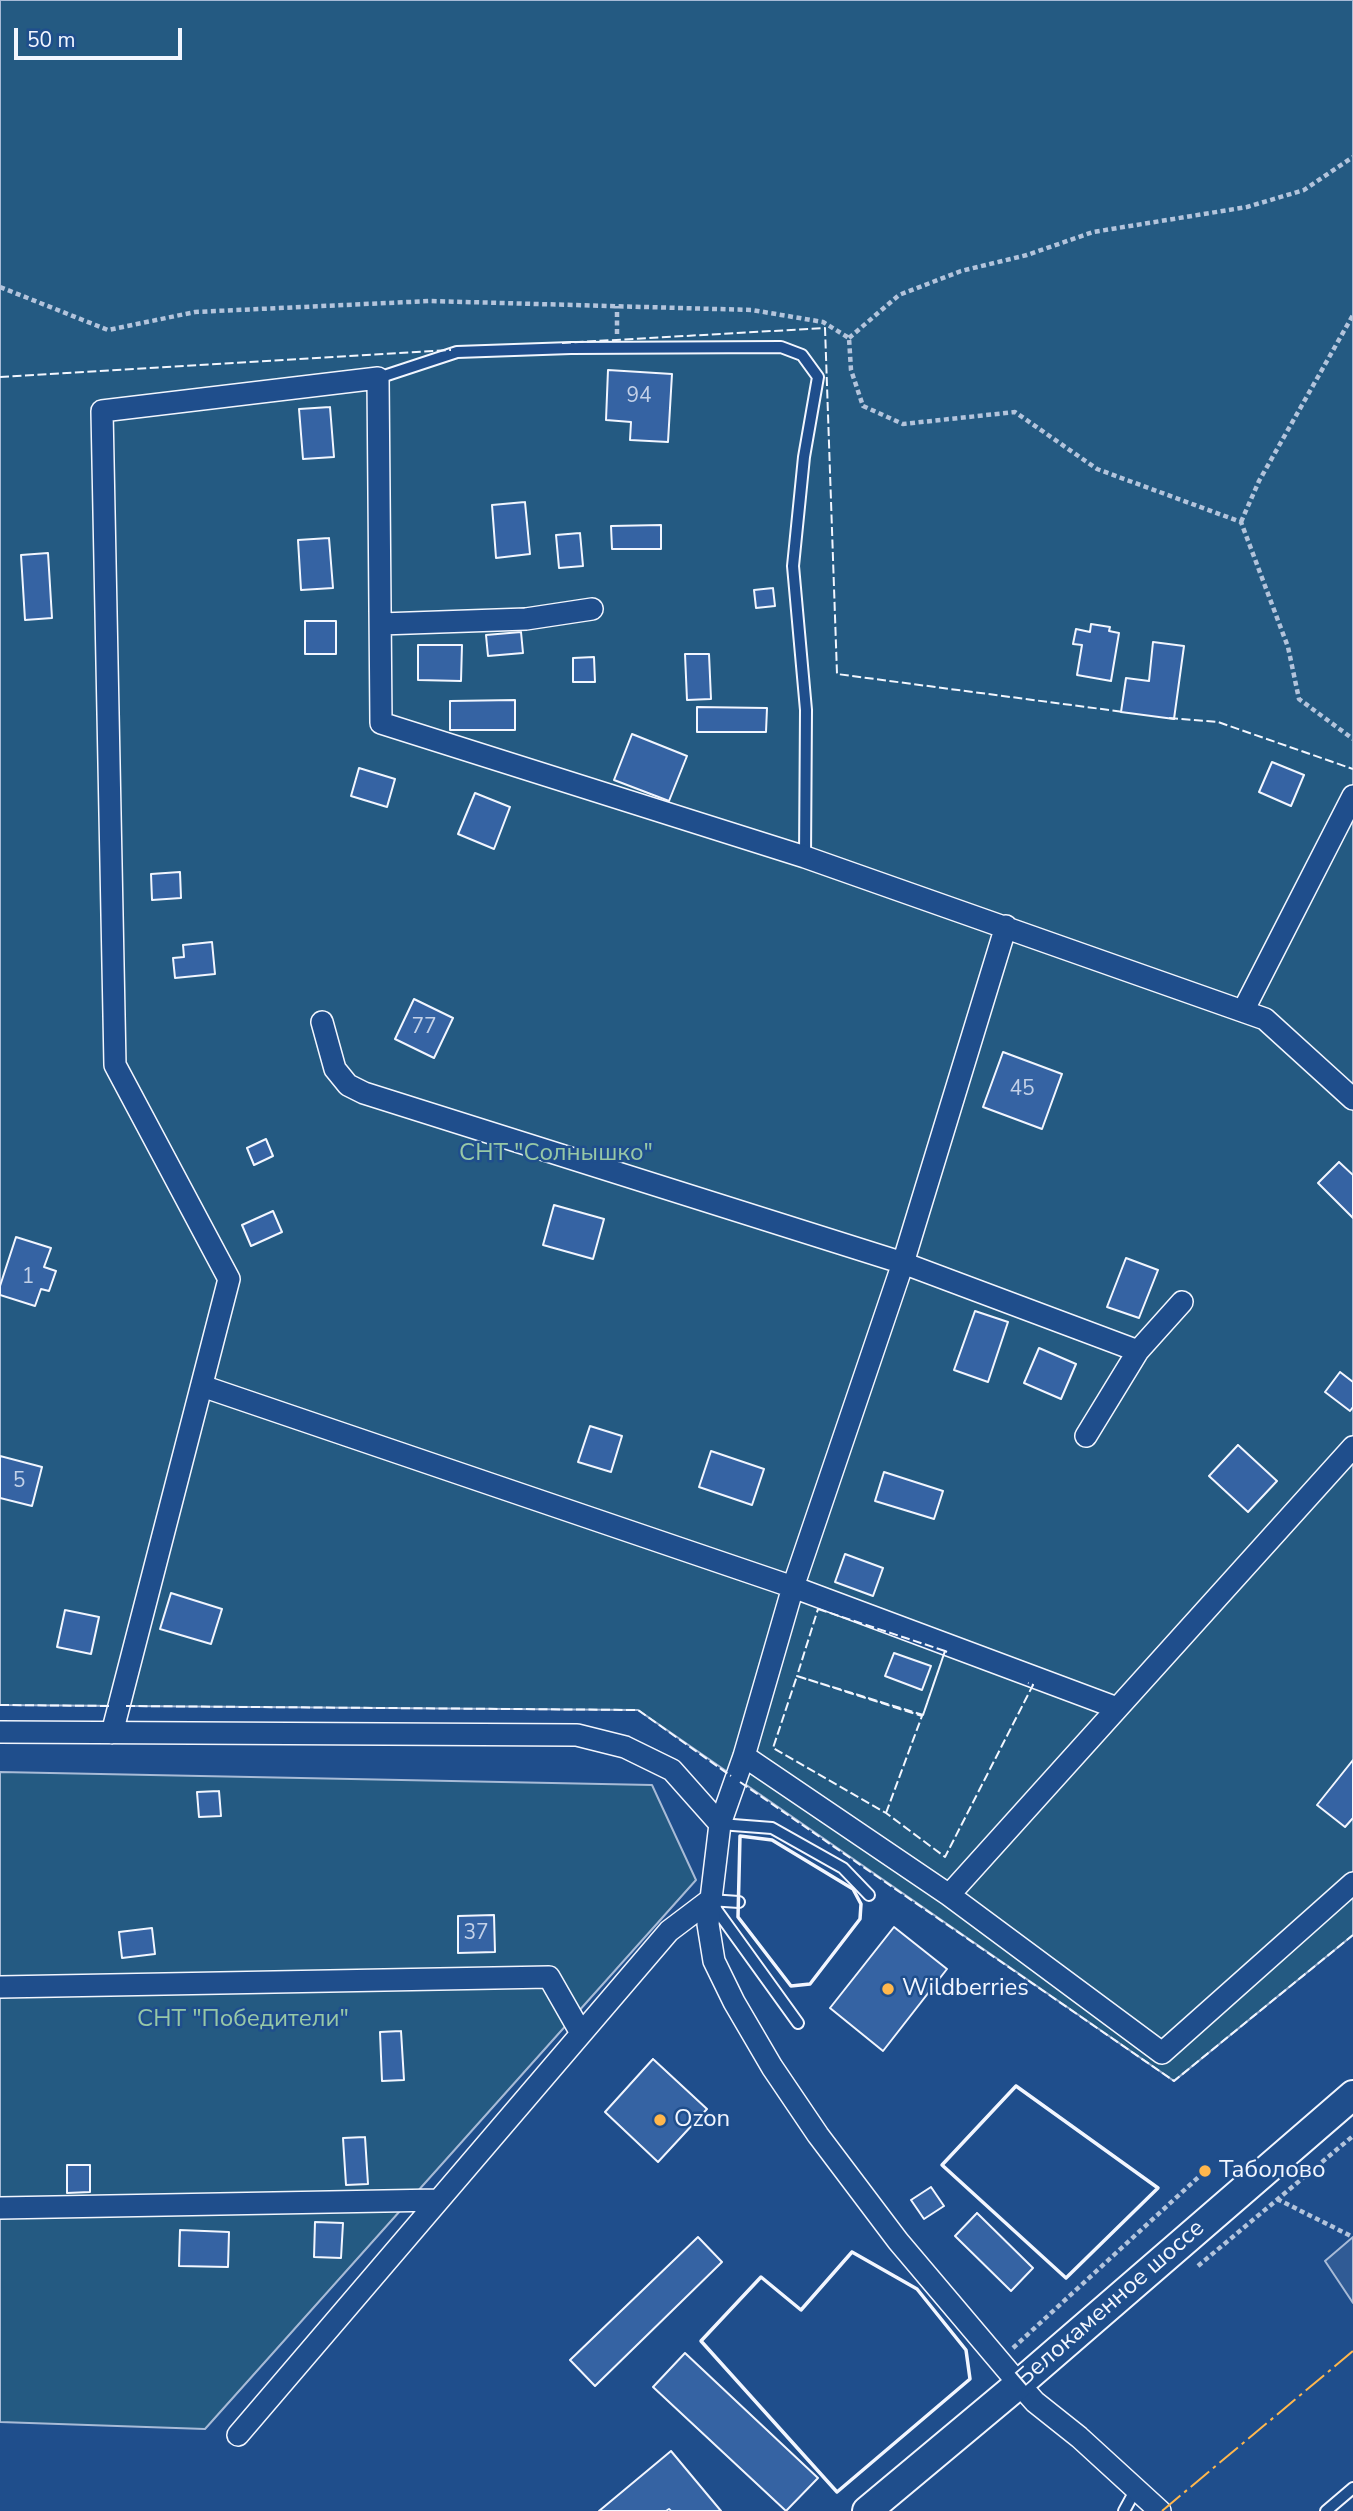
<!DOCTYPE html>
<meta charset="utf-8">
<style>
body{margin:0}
#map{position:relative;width:1353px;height:2511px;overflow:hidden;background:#1f4e8c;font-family:"Nunito Sans",sans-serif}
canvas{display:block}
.scale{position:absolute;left:14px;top:28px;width:168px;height:32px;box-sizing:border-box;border:4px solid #f2f6ff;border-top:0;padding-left:9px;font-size:21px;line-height:24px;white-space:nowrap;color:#f2f6ff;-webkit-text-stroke:5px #1f4e8c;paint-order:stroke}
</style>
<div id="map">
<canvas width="1353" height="2511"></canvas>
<div class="scale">50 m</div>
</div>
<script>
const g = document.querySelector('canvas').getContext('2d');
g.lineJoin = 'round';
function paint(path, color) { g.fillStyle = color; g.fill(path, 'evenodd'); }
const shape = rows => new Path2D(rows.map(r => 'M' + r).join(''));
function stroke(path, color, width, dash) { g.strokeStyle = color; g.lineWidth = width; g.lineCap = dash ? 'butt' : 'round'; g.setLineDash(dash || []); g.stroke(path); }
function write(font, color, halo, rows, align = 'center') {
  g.font = font + ' "Nunito Sans",sans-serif'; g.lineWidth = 5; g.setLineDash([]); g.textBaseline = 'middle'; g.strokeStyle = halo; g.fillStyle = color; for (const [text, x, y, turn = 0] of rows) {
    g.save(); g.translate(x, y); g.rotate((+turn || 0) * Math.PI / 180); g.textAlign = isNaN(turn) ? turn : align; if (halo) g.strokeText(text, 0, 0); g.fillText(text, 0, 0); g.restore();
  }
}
const green = shape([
 [0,0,1353,0,1353,1935,1174,2081,638,1710,0,1705,0,0],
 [0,1772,652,1785,696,1880,205,2429,0,2422,0,1772]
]);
paint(green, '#245a82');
stroke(green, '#a8bbd7', 2);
const parking = shape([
 [1353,2237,1353,2303,1325,2261,1353,2237]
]);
paint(parking, '#305b95');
stroke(parking, '#a8bbd7', 2);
const building = shape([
 [608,370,672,374,668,442,630,440,631,422,606,420,608,370],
 [330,407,334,457,303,459,299,409,330,407],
 [525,502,530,554,496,558,492,505,525,502],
 [661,525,661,549,612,549,611,526,661,525],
 [580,533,583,566,559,568,556,535,580,533],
 [329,538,333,588,301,590,298,540,329,538],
 [48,553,52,618,25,620,21,555,48,553],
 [773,588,775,606,756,608,754,590,773,588],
 [305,621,336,621,336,654,305,654,305,621],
 [1091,624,1110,627,1109,631,1119,633,1111,681,1077,675,1082,645,1073,644,1076,629,1090,632,1091,624],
 [521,632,523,653,488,656,486,635,521,632],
 [1153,642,1184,646,1174,719,1121,712,1126,678,1149,681,1153,642],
 [418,645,462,645,461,681,418,680,418,645],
 [685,654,709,654,711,699,687,700,685,654],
 [594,657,595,682,573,682,573,658,594,657],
 [515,700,515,730,450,730,450,701,515,700],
 [697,707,767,708,766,732,697,732,697,707],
 [632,734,687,756,669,801,614,780,632,734],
 [1272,762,1304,775,1291,806,1259,792,1272,762],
 [359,768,395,779,387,807,351,796,359,768],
 [475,793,510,807,494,849,458,834,475,793],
 [180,872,181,898,152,900,151,874,180,872],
 [212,942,215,974,175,978,173,958,184,957,183,945,212,942],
 [414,999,453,1018,434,1058,395,1039,414,999],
 [1003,1052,1062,1074,1042,1129,983,1107,1003,1052],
 [266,1139,273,1156,254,1165,247,1148,266,1139],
 [1339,1162,1353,1175,1353,1218,1318,1183,1339,1162],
 [554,1205,604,1219,593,1259,543,1245,554,1205],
 [273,1211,282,1232,251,1246,242,1225,273,1211],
 [16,1237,51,1248,44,1267,56,1271,49,1291,41,1289,35,1306,0,1295,0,1286,16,1237],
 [1126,1258,1158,1270,1139,1318,1107,1307,1126,1258],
 [975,1311,1008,1322,988,1382,954,1370,975,1311],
 [1039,1348,1076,1364,1061,1399,1024,1383,1039,1348],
 [1340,1372,1353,1382,1353,1407,1350,1411,1325,1392,1340,1372],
 [590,1426,622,1436,611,1472,578,1462,590,1426],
 [1238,1445,1277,1481,1248,1512,1209,1476,1238,1445],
 [711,1451,764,1469,752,1505,699,1487,711,1451],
 [0,1456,42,1467,32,1506,0,1498,0,1456],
 [884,1472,943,1491,934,1519,875,1501,884,1472],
 [845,1554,883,1568,873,1596,835,1582,845,1554],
 [171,1593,222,1609,211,1644,160,1629,171,1593],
 [65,1610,99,1617,91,1654,57,1647,65,1610],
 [894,1653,931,1666,922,1690,885,1676,894,1653],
 [1353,1760,1353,1818,1345,1827,1317,1805,1353,1760],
 [219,1791,221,1816,199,1817,197,1792,219,1791],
 [494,1915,495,1952,458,1953,458,1916,494,1915],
 [894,1927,947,1969,883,2051,830,2008,894,1927],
 [152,1928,155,1954,122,1958,119,1932,152,1928],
 [401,2031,404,2080,382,2081,380,2032,401,2031],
 [653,2059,707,2109,658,2162,605,2112,653,2059],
 [365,2137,368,2184,346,2185,343,2138,365,2137],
 [67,2165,90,2165,90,2192,67,2193,67,2165],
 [931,2187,944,2206,924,2219,911,2200,931,2187],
 [977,2213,1033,2268,1011,2291,955,2236,977,2213],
 [315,2222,343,2223,341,2258,314,2257,315,2222],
 [180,2230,229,2232,228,2267,179,2266,180,2230],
 [698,2237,722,2262,595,2386,570,2360,698,2237],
 [685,2353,818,2478,786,2511,653,2387,685,2353],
 [671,2451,721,2511,671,2511,669,2509,666,2511,599,2511,671,2451]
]);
paint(building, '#3563a3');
stroke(building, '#f2f6ff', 2);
const service = shape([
 [378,378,457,352,571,348,781,347,802,355,818,377,804,457,793,566,806,710,805,857],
 [720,1824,772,1828,843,1868,869,1895],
 [710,1900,739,1902],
 [713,1905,798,2023],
 [1124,2511,1136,2489],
 [1326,2511,1353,2488]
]);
const minor = shape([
 [381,624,526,619,592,609],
 [1243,1011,1353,796],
 [322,1022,335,1069,348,1085,364,1093,903,1263,1138,1351],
 [202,1386,793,1587,1117,1708],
 [1086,1436,1138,1351,1182,1302],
 [0,1732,577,1735,625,1747,672,1770,720,1824,708,1924,714,1961,734,2002,772,2067,818,2135,898,2241,1019,2384,1035,2402,1079,2437,1160,2511],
 [112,1733,229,1279,115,1065,102,411,378,378,381,723,805,857,1265,1019,1353,1099],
 [744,1756,949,1895,1162,2053,1353,1883],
 [720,1824,744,1756,793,1587,903,1263,1006,926],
 [949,1895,1353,1447],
 [0,1987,549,1977,581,2033],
 [0,2208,439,2200],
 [238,2435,669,1931,710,1900]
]);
const secondary = shape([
 [867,2511,1019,2384,1353,2095]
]);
stroke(service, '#f2f6ff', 14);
stroke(minor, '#f2f6ff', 24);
stroke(secondary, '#f2f6ff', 32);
stroke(shape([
 [0,287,108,330,195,312,430,301,752,310,823,322,849,338,851,370,863,406,903,424,1015,412,1097,469,1241,522,1288,647,1299,699,1353,739],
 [617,334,617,306],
 [849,338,899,295,961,271,1027,255,1093,232,1247,207,1304,190,1353,157],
 [1241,522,1259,481,1353,315],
 [1277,2199,1353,2237],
 [1198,2266,1353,2136],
 [1013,2348,1205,2171]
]), '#b3c4dc', 4.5, [5, 3.5]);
stroke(service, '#1f4e8c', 10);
stroke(minor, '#1f4e8c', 21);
stroke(secondary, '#1f4e8c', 28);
stroke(shape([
 [562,343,825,328,837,674,1124,712],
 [0,377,451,350],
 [1169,718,1218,722,1353,769],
 [818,1609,945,1651,923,1715,797,1676,818,1609],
 [0,1705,112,1706],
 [126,1706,638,1710,731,1776],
 [923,1715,945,1651,947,1652],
 [740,1782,1174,2081,1353,1935],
 [886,1813,922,1716,797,1676,773,1748,886,1813,945,1857,1033,1685,1028,1683]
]), '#f2f6ff', 2, [9, 3.5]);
stroke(shape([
 [740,1836,772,1840,853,1889,861,1904,860,1919,810,1984,791,1986,738,1917,740,1836],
 [1016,2086,1158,2188,1066,2278,942,2165,1016,2086],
 [852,2252,917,2289,966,2350,970,2379,837,2492,701,2341,761,2277,801,2310,852,2252]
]), '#f2f6ff', 3.5);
stroke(shape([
 [1162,2511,1353,2351]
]), '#ffb74d', 2, [24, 5, 3.5, 5]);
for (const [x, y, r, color] of [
 [888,1989,7,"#ffb74d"],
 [660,2120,7,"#ffb74d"],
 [1205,2171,7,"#ffb74d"]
]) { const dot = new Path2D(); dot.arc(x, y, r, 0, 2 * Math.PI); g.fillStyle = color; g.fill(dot); stroke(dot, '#1f4e8c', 2.5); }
write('21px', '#c3d1e8', null, [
 ["94",639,397],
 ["77",424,1028],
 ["45",1022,1090],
 ["1",28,1278],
 ["5",19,1482],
 ["37",476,1934]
]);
write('24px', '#97c8a6', '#1f4e8c', [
 ["СНТ \"Солнышко\"",556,1154],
 ["СНТ \"Победители\"",243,2020]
]);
write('24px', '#f2f6ff', '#1f4e8c', [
 ["Wildberries",902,1989],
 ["Ozon",674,2120],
 ["Таболово",1219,2171]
], 'left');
write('24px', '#f2f6ff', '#1f4e8c', [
 ["Белокаменное шоссе",1111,2304,-41]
]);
</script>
